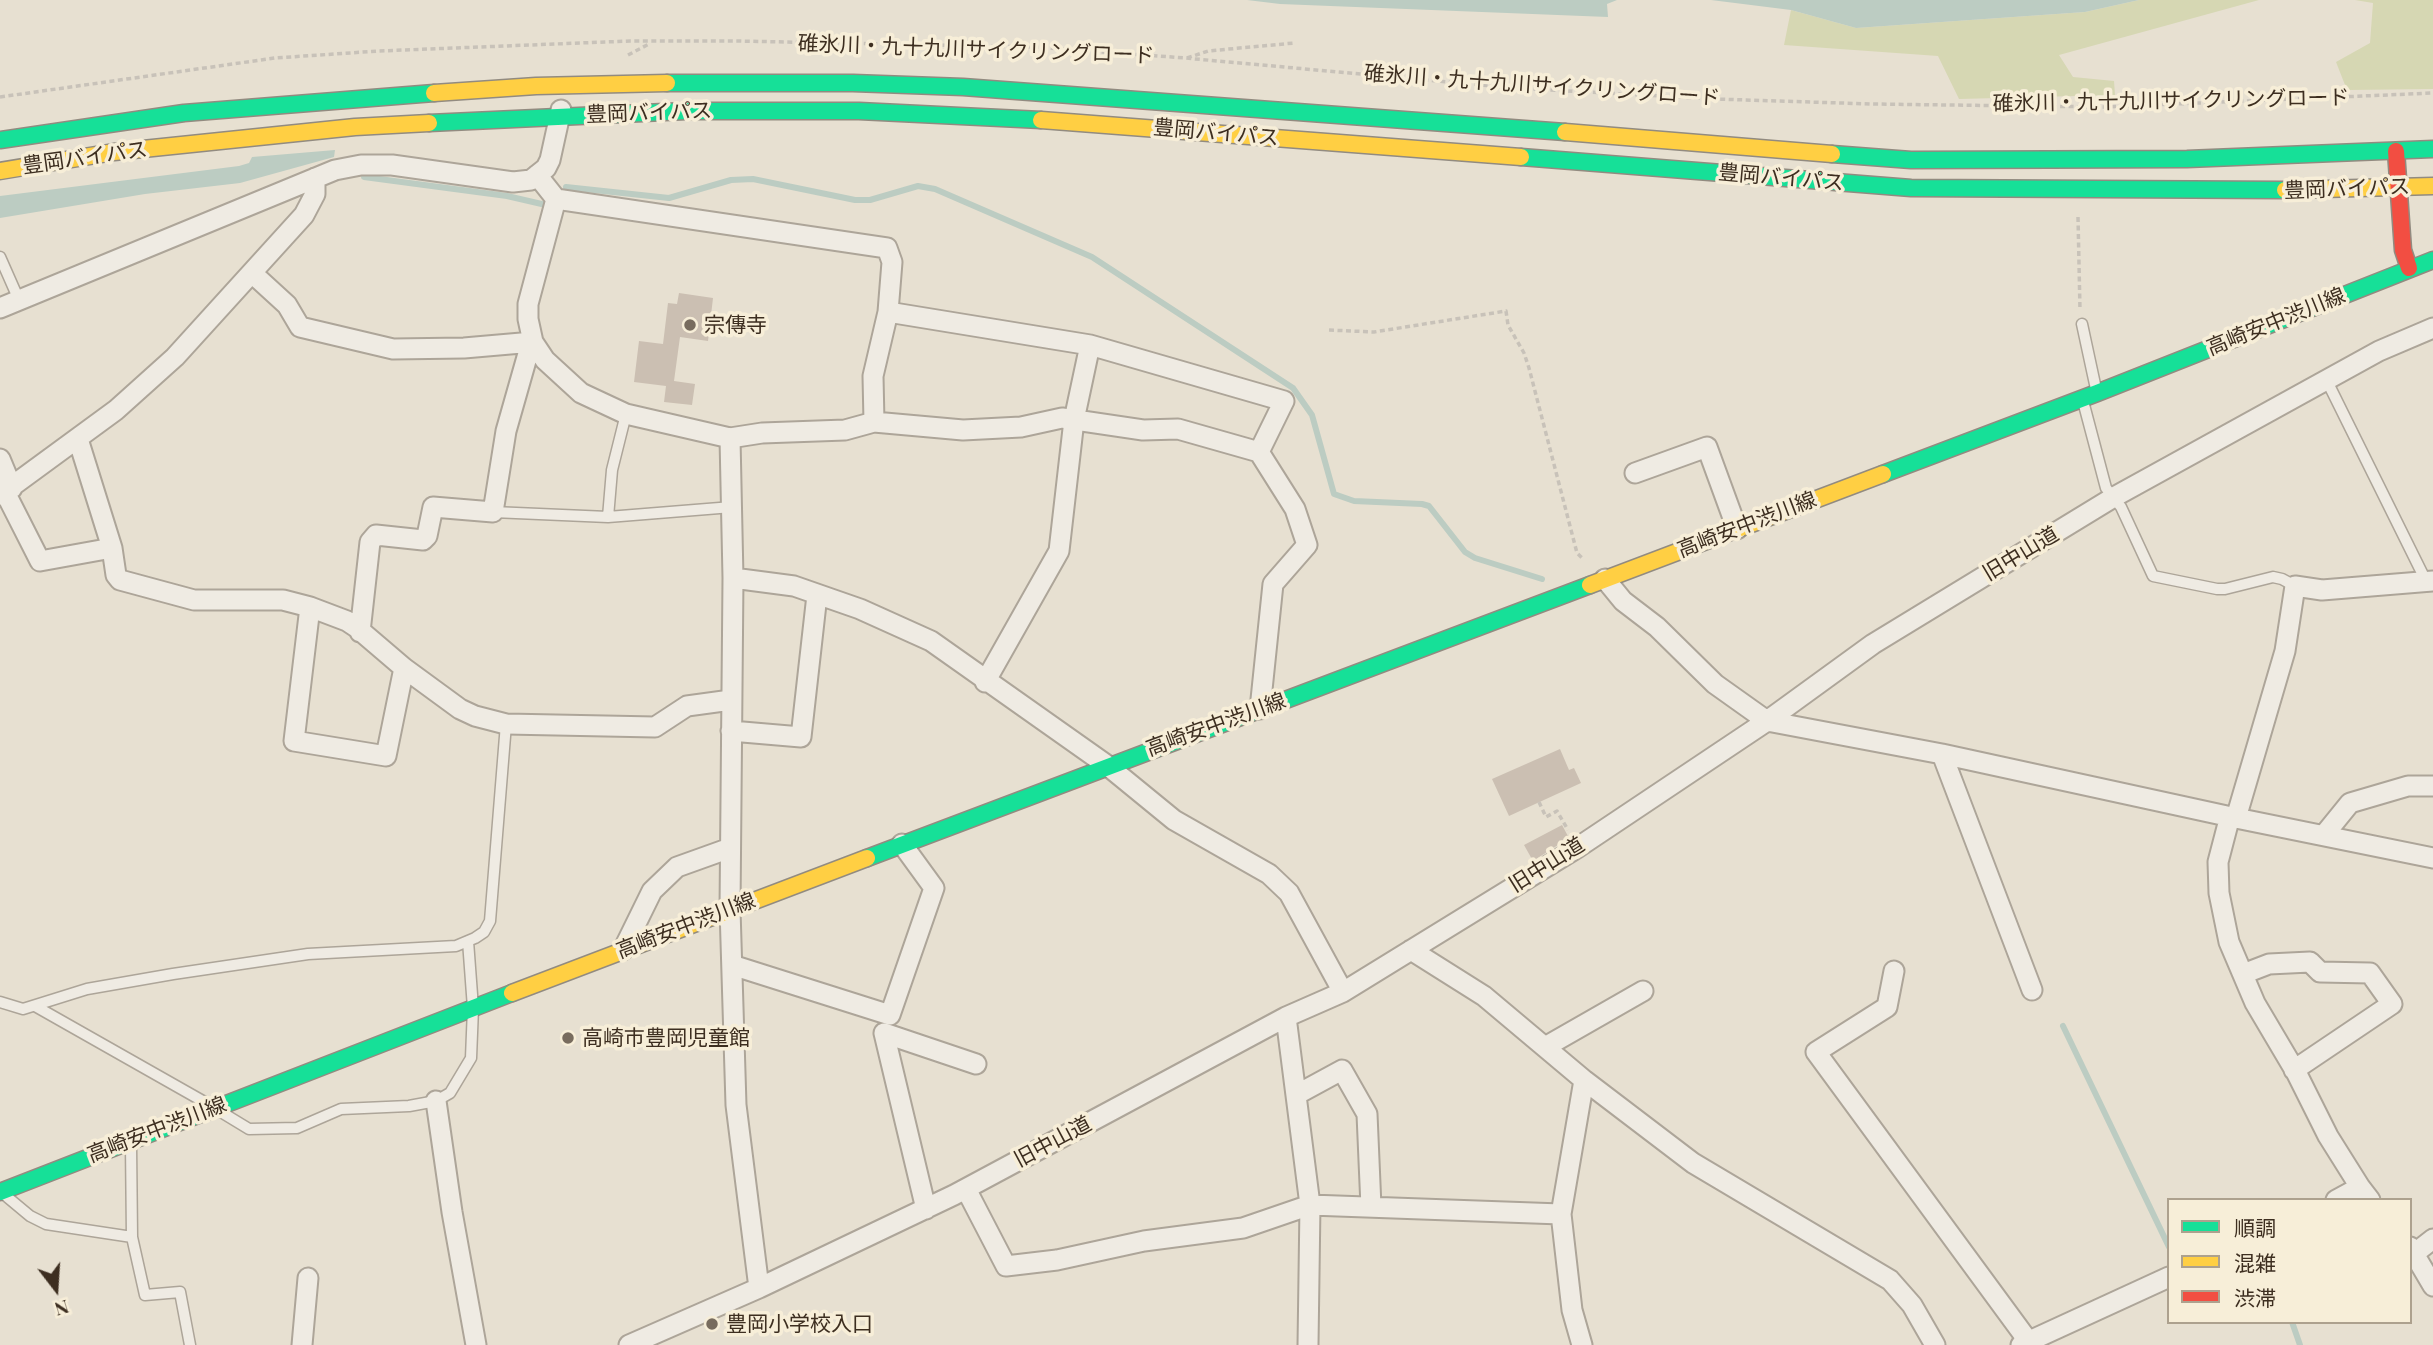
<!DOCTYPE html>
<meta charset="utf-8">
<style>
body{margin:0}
#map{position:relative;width:2433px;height:1345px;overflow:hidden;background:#e7e0d1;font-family:"Playfair Display","Noto Sans JP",serif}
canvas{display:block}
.legend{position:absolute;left:2167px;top:1198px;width:245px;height:126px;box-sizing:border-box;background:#f7eed8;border:2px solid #ada18e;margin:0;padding:9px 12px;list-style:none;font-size:21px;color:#3d2e20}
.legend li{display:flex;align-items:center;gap:14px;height:35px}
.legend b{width:35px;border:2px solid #ada18e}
.north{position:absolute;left:21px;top:1254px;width:70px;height:70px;-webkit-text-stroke:5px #f7eed8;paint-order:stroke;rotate:163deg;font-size:19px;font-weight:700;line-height:28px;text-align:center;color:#3d2e20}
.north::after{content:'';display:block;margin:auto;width:24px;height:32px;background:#3d2e20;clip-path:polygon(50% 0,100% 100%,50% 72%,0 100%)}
</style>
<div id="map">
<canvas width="2433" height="1345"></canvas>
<ul class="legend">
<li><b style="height:9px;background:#16e098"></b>順調</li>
<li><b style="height:9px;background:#ffcf43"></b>混雑</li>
<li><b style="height:9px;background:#f24e42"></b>渋滞</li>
</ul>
<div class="north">N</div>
</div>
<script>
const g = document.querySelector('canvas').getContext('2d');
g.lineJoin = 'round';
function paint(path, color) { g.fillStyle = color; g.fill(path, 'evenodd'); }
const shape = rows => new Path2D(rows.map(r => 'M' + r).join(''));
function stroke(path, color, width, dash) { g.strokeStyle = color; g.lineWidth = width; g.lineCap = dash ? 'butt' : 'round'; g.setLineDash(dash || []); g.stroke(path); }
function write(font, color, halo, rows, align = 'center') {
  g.font = font + ' "Playfair Display","Noto Sans JP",serif'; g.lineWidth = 7; g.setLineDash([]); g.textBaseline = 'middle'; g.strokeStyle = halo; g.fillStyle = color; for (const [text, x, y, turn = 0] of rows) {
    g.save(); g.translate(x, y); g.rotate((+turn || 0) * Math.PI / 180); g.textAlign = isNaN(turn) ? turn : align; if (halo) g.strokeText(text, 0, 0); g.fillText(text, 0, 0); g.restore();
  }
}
paint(shape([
 [2139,0,2259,0,2059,55,2073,77,2114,81,2115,95,1959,99,1938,56,1784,45,1791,10,1856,28,2085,12],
 [2355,0,2433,0,2433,89,2347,90,2336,62,2370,43,2373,3]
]), '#d6d7b3');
paint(shape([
 [1247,0,1617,0,1607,4,1608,17,1280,4],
 [1711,0,2139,0,2085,12,1856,28,1791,10],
 [335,150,334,157,240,183,145,194,0,218,0,196,239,166,249,163,252,157]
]), '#bcccc2');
stroke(shape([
 [364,177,507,196,546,205],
 [566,187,669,198,731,180,753,179,855,200,870,200,918,186,935,189,1092,257,1293,388,1312,415,1334,494,1354,501,1422,504,1429,506,1465,552,1475,558,1542,579],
 [2063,1026,2169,1247],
 [2292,1322,2300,1345]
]), '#bcccc2', 6);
paint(shape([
 [679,293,713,298,708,341,680,337,674,381,695,384,692,405,664,402,666,386,634,382,639,341,663,344,668,303,677,304],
 [1560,749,1569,770,1574,768,1581,783,1509,816,1492,779],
 [1562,825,1569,838,1533,861,1524,845]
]), '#cbbfb2');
const lane = shape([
 [0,257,19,300],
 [2082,324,2096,389],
 [2326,379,2427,583],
 [2083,401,2106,488,2121,507,2153,576,2217,589,2225,589,2273,577,2282,579,2295,586],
 [493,512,608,517,732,507],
 [608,517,612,470,626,414],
 [0,1002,23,1009,87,989,173,974,308,954,456,946,475,938,484,932,490,921,506,724],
 [35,1006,208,1104],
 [221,1112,249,1129,297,1128,341,1109,409,1106,436,1101,450,1093,471,1058,473,1008,468,941],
 [131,1145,132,1237,145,1295,180,1292,190,1345],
 [6,1196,30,1216,46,1224,132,1237]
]);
const street = shape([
 [537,175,556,199,887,248,892,262,888,312,873,376,874,422],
 [556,199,528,304,528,319,533,342,545,360,581,393,626,414,730,438,762,433,845,430,874,422,963,430,1021,427,1062,418,1143,430,1178,429,1259,452,1295,509,1307,545,1273,584,1260,709],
 [252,273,287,305,300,327,393,349,464,348,533,342],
 [0,308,335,170,361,165,392,165,513,182,531,180,546,168,550,160,561,110],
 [888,312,1090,345,1284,401,1259,452],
 [730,438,733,578,730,909,736,1105,759,1288],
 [78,439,112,548,116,575,120,580,194,600,283,600,310,607,347,621,356,627,404,668,460,709,475,716,506,724,655,727,687,706,731,700],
 [0,459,12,488],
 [1635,473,1707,447,1737,529],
 [5,492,40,561,112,548],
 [0,495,116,410,175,357,304,215,315,194,315,178],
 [733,578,794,586,860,609,931,641,1108,766,1174,820,1269,874,1289,893,1343,992],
 [1605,579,1623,601,1657,627,1715,684,1767,721,1942,754,2236,818,2433,858],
 [310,607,294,741,386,756,404,668],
 [360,632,370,542,376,535,423,540,427,536,433,507,493,512,506,431,529,350,533,342],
 [985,682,1059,551,1074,420,1090,345],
 [731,731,801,737,817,595],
 [1942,754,2032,990],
 [2230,816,2218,862,2219,893,2229,942,2255,1003,2297,1074,2328,1136,2360,1187,2370,1200],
 [2236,818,2285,651,2295,586,2322,590,2433,581],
 [2324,835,2350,803,2408,786,2433,786],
 [623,950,652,891,677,867,730,848],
 [1411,950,1484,996,1584,1080,1693,1163,1890,1280,1912,1305,1935,1345],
 [732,965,890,1015,934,888,902,844],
 [1894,971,1887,1007,1816,1052,2029,1342],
 [2243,974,2269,964,2310,962,2320,972,2370,973,2392,1004,2294,1070],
 [1286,1017,1310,1205,1308,1345],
 [1545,1047,1643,991],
 [1296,1095,1342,1070,1367,1114,1371,1207],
 [436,1101,452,1212,476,1345],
 [966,1189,1006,1266,1057,1260,1144,1241,1243,1228,1310,1205,1561,1214],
 [2336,1200,2360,1187],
 [926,1209,884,1033,976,1064],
 [2410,1247,2433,1286],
 [2415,1253,2433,1239],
 [302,1345,308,1278],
 [629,1345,759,1288,954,1195,1286,1017,1343,992,1577,848,1767,721,1873,644,2114,497,2379,351,2433,328],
 [1582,1345,1572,1310,1561,1214,1584,1080],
 [2021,1345,2169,1277]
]);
const fast = shape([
 [667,83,853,83,963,87,1565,132],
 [429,123,686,111,859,111,1041,120],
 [0,140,184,113,434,93],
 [1832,154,1911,160,2187,159,2433,149],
 [1521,157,1911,188,2285,190],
 [1883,474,2097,393,2433,260],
 [867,858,1590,585],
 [0,1192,512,993]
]);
const slow = shape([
 [434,93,536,86,667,83],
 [1041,120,1521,157],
 [1565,132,1832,154],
 [0,171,114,152,355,127,429,123],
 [2285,190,2433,186],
 [1590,585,1883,474],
 [512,993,867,858]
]);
const jam = shape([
 [2396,151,2403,250,2409,268]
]);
stroke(lane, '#ada599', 13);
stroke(street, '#ada599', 23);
stroke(fast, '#928b80', 19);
stroke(slow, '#928b80', 19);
stroke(jam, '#928b80', 19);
stroke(shape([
 [628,55,649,44],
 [1187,58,1208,51,1294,43],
 [0,97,275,58,379,51,630,41,736,41,1034,47,1185,58,1514,88,1715,99,1872,104,2105,107,2433,93],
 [2078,217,2080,310],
 [1329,330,1374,332,1506,311,1508,325,1524,353,1529,368,1577,553,1583,559],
 [1539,802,1546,817,1557,811,1568,830]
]), '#c8c2b9', 3.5, [5, 3.5]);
stroke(lane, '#efebe3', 10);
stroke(street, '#efebe3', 19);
stroke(fast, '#16e098', 16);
stroke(slow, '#ffcf43', 16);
stroke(jam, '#f24e42', 16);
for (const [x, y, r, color] of [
 [690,325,7,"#786c5e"],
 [568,1038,7,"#786c5e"],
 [712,1324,7,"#786c5e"]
]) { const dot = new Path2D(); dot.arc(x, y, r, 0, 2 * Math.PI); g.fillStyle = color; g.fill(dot); stroke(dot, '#f7eed8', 2.5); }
write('21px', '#3d2e20', '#f7eed8', [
 ["碓氷川・九十九川サイクリングロード",976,50,2],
 ["碓氷川・九十九川サイクリングロード",1542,86,4],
 ["碓氷川・九十九川サイクリングロード",2171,101,-1],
 ["豊岡バイパス",649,113,-2],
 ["豊岡バイパス",1216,133,5],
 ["豊岡バイパス",85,158,-8],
 ["豊岡バイパス",1781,178,5],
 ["豊岡バイパス",2347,189,-2],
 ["高崎安中渋川線",2276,322,-22],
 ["高崎安中渋川線",1747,525,-21],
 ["旧中山道",2021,554,-31],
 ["高崎安中渋川線",1216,725,-20],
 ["旧中山道",1547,865,-32],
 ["高崎安中渋川線",686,926,-21],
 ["高崎安中渋川線",157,1130,-21],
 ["旧中山道",1053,1142,-28]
]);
write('21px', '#3d2e20', '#f7eed8', [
 ["宗傳寺",704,325],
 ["高崎市豊岡児童館",582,1038],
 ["豊岡小学校入口",726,1324]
], 'left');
</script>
